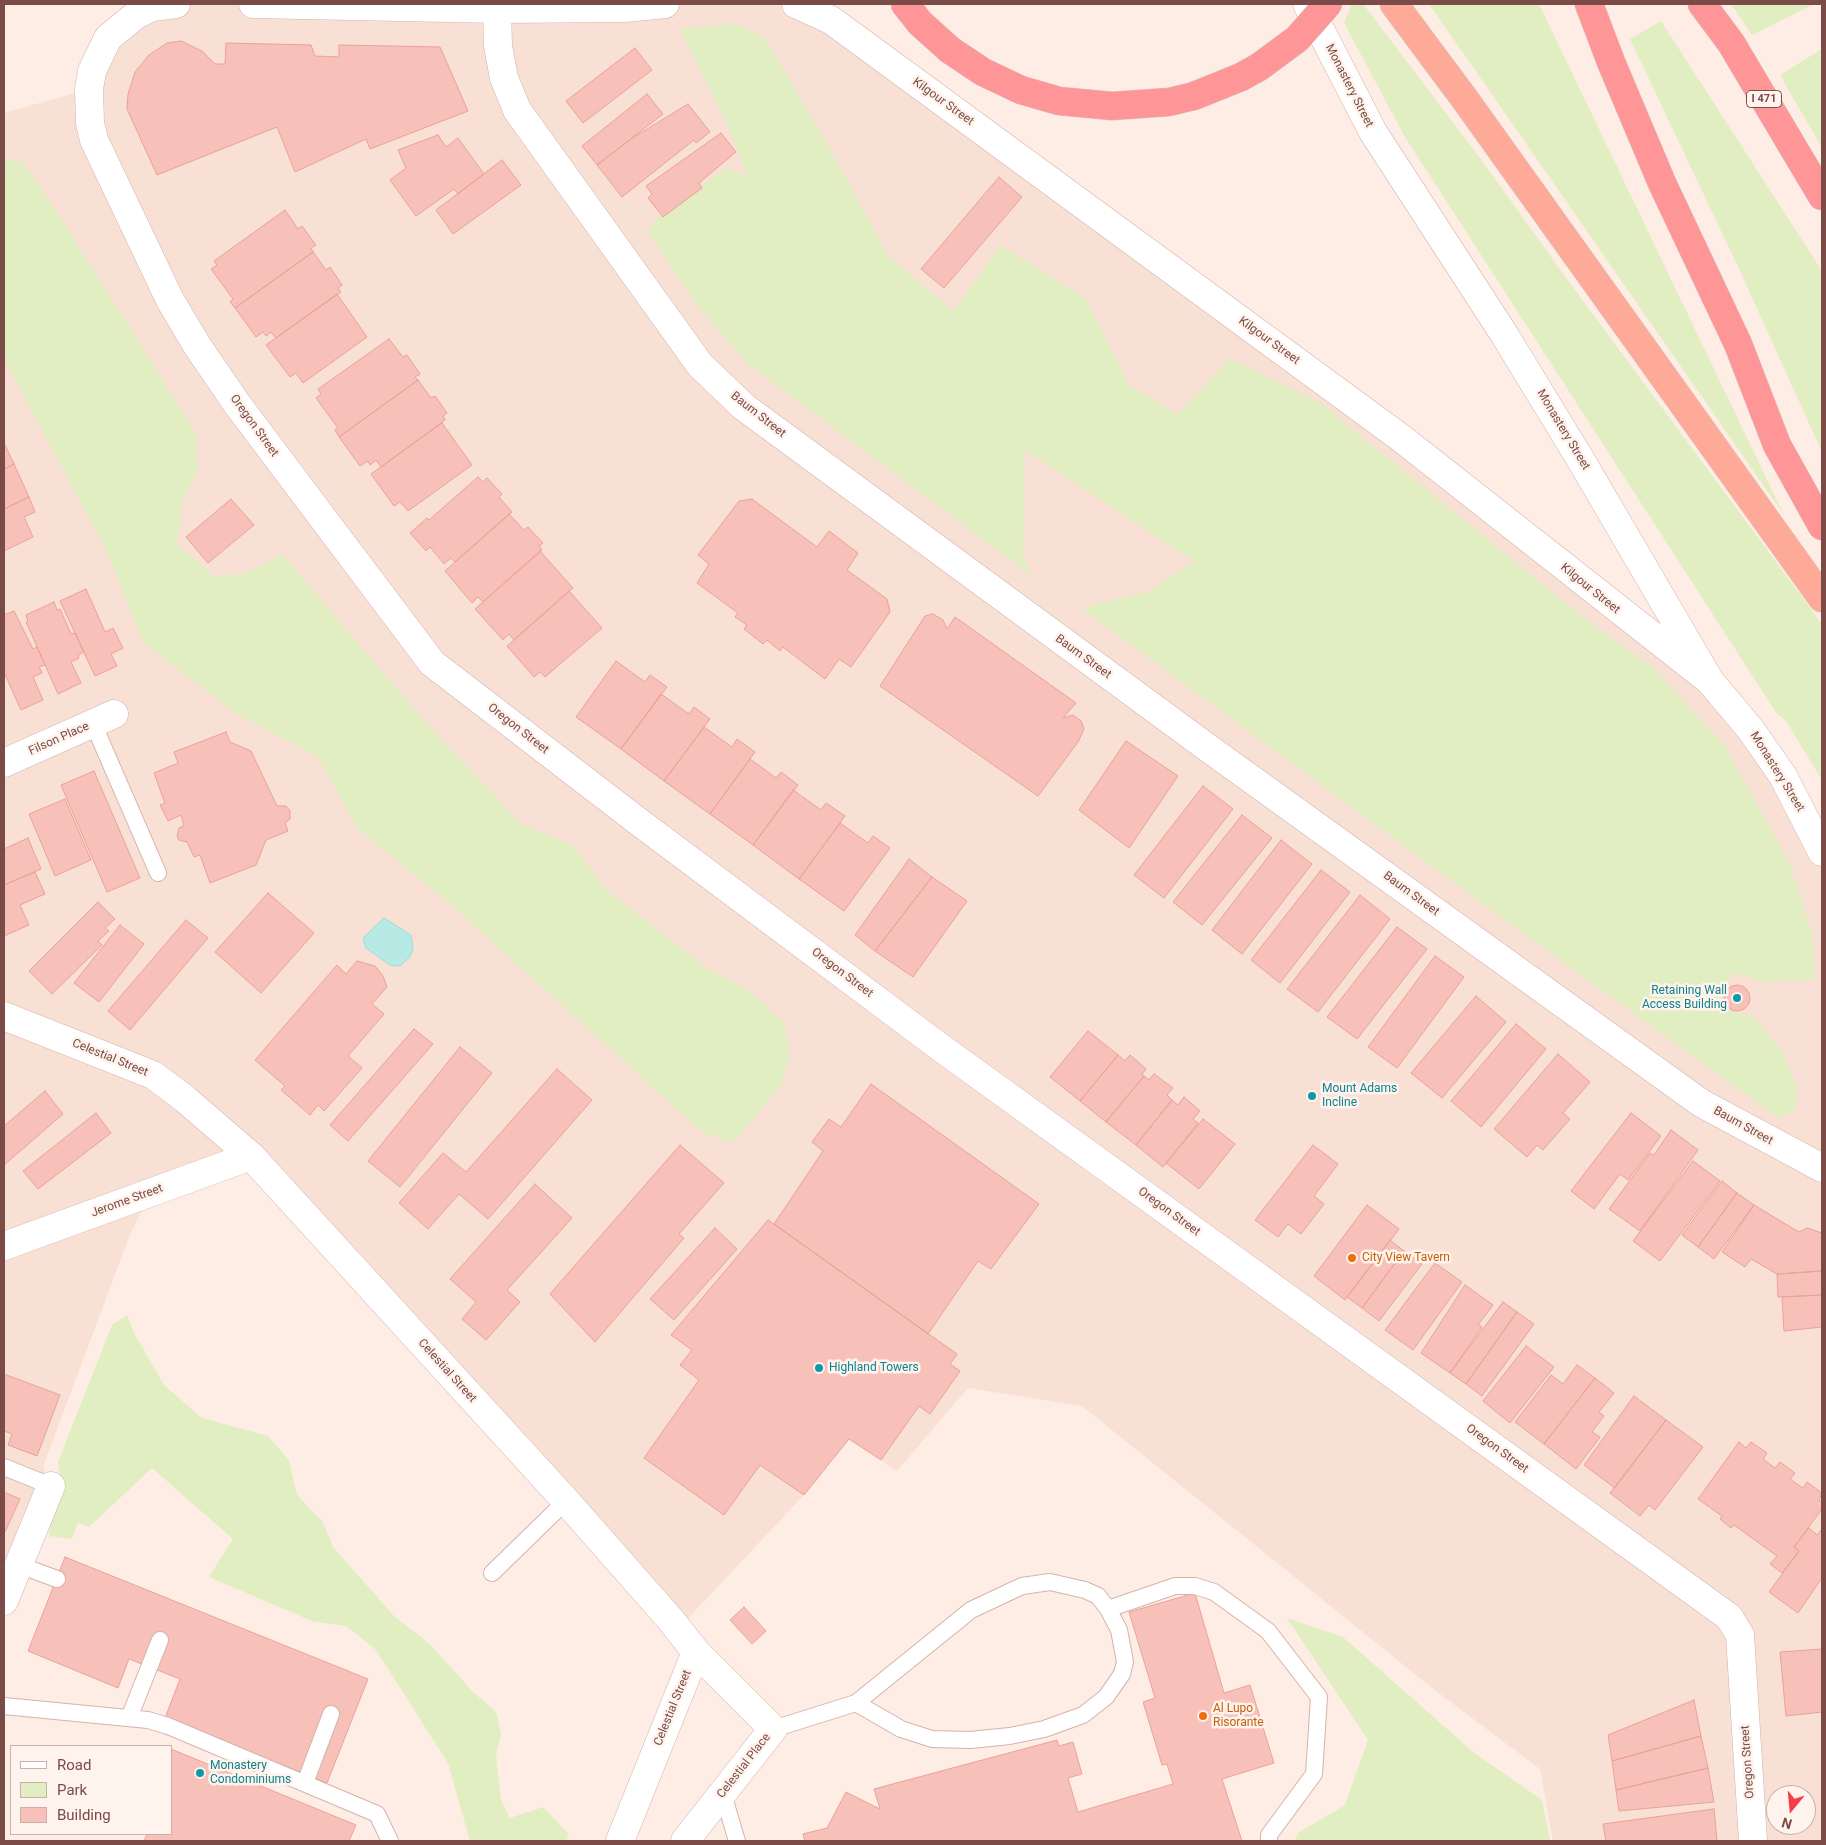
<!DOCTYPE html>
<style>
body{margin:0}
#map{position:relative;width:1826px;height:1845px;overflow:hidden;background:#feede5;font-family:Roboto,sans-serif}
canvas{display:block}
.frame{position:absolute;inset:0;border:5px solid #7a4b47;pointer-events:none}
.legend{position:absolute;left:10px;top:1745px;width:162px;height:90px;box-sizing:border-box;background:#fff3ed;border:1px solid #cab0ab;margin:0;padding:6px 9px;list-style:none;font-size:15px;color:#7a4b47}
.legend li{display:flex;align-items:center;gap:10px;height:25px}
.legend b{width:25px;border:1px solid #cab0ab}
.north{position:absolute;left:1766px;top:1785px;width:50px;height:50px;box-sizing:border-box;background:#fff3ed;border:1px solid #cab0ab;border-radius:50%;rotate:197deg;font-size:14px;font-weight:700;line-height:20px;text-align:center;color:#7a4b47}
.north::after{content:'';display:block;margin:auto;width:18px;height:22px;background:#f43e48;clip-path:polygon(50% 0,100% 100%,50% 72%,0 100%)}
</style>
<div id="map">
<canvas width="1826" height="1845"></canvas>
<div class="frame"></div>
<ul class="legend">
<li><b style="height:6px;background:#fff"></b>Road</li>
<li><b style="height:14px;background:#e0eec1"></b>Park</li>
<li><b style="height:14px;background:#f7c1ba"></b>Building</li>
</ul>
<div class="north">N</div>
</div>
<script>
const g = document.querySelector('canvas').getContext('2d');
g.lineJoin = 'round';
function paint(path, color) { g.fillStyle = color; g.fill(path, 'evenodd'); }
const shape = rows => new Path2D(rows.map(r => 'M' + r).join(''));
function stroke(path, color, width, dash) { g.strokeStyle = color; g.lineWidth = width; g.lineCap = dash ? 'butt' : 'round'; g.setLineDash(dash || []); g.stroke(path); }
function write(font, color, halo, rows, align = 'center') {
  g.font = font + ' Roboto,sans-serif'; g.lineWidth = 5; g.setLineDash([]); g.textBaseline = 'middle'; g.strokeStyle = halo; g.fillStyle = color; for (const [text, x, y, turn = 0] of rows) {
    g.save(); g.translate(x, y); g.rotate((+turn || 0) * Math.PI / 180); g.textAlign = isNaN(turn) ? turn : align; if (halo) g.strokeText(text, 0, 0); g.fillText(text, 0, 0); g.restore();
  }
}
paint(shape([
 [176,4,796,4,1710,681,1822,852,1822,1841,1553,1841,1540,1769,1436,1691,1082,1406,968,1388,897,1471,849,1439,804,1495,678,1629,250,1156,151,1192,129,1237,43,1467,51,1486,4,1601,4,113,89,89,99,55],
 [1776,1795,1806,1795,1806,1825,1776,1825]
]), '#f9e0d5');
paint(shape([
 [1352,4,1363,4,1480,158,1569,282,1822,624,1822,780,1786,721,1777,714,1405,137,1344,23],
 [1429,4,1539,4,1784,515,1498,103],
 [1731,4,1814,4,1752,35],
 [1661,21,1822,271,1822,452,1741,273,1630,39],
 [736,24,765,38,827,143,888,256,954,312,1000,245,1085,298,1130,386,1178,415,1230,358,1320,403,1584,618,1651,666,1725,746,1789,862,1812,934,1815,979,1761,982,1738,973,1717,987,1721,1005,1736,1013,1753,1016,1784,1054,1797,1088,1795,1110,1779,1118,1517,929,1081,608,1148,592,1194,561,1025,450,1023,557,1033,577,748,364,696,304,648,232,656,218,726,168,747,176,728,125,680,29],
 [1822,49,1822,148,1780,75],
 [4,160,23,162,69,231,196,433,197,472,182,502,177,544,214,576,243,574,283,555,420,716,521,824,573,845,605,889,708,969,747,989,784,1023,790,1055,782,1084,733,1143,703,1133,447,901,357,828,318,757,235,713,143,642,107,552,4,359],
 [127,1315,134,1333,164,1385,202,1418,268,1436,289,1460,297,1495,322,1521,334,1548,394,1616,430,1644,473,1692,496,1712,501,1734,496,1757,501,1801,510,1818,543,1807,569,1834,566,1841,470,1841,448,1763,376,1650,346,1626,312,1621,209,1577,233,1539,152,1468,89,1527,78,1523,72,1539,49,1536,53,1500,61,1479,58,1462,112,1325],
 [1287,1618,1343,1637,1473,1752,1542,1800,1550,1841,1295,1841,1298,1833,1345,1805,1368,1740]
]), '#e0eec1');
const water = shape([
 [384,918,411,935,413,949,409,958,400,966,390,965,366,948,363,938,384,918]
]);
paint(water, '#b7eae4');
stroke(water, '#9cddd5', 1);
const building = shape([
 [181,41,202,51,215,64,225,64,226,43,311,45,315,56,339,57,339,45,440,47,468,111,370,149,366,139,295,172,277,127,157,175,127,109,128,94,135,72,149,55,167,43,181,41],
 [635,48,652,70,583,123,566,101,635,48],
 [647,94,663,114,597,165,582,146,647,94],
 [688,104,710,132,696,143,694,140,622,197,597,165,631,139,688,104],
 [721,133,736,152,699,183,702,188,663,217,648,198,652,194,646,186,721,133],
 [438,135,446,147,458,138,484,174,458,194,454,189,416,216,390,180,406,168,398,150,438,135],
 [502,160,521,185,453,234,436,210,502,160],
 [999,177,1022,197,944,288,921,269,999,177],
 [285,210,298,229,302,226,316,245,311,248,313,252,235,308,230,302,233,299,211,269,217,265,214,261,285,210],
 [313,252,326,270,330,267,342,285,338,288,341,292,276,338,271,332,266,336,263,332,256,337,235,308,313,252],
 [337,294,367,337,303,383,296,373,290,377,266,345,337,294],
 [389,339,403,357,407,355,420,374,415,377,418,380,339,437,335,430,338,428,316,398,321,394,318,389,389,339],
 [418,380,431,398,435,396,447,413,443,416,445,420,381,467,376,460,370,465,368,461,360,466,339,437,418,380],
 [442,423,472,465,408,511,400,502,394,506,371,474,442,423],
 [4,443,14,464,4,469,4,443],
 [14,464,29,497,4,509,4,469,14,464],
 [478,477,483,482,487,478,502,494,499,497,512,512,455,562,451,558,444,564,430,547,426,551,410,533,427,518,429,520,478,477],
 [29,497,35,512,24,517,33,537,4,551,4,509,29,497],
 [231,499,254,525,208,563,186,537,231,499],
 [752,499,817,547,829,531,858,553,847,570,887,599,890,612,851,667,839,659,825,679,783,647,780,651,767,640,763,644,744,629,747,625,735,617,738,613,697,583,709,564,698,555,739,501,752,499],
 [509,514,524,530,528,527,543,543,539,546,542,550,483,602,478,597,472,603,445,571,509,514],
 [540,551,573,588,514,640,509,634,503,640,475,609,540,551],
 [86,589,105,632,113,628,123,648,111,654,117,666,95,676,60,601,86,589],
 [569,591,602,628,545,677,540,672,534,677,507,646,569,591],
 [54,602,57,610,60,609,71,634,75,633,84,652,78,655,79,658,71,662,81,683,58,694,26,622,28,621,26,615,54,602],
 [14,611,33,649,37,647,45,665,39,667,42,673,33,677,43,700,21,710,4,672,4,615,14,611],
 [933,614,943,620,947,629,955,617,1076,703,1063,718,1073,715,1081,721,1084,729,1078,742,1038,796,880,686,925,616,933,614],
 [616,661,645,682,650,675,667,687,621,749,576,717,616,661],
 [661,694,689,714,694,707,710,719,664,781,621,749,661,694],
 [704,727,732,747,737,739,755,752,710,814,664,781,704,727],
 [226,732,230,742,251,751,277,806,286,806,290,811,290,819,285,823,288,831,266,840,256,865,210,883,200,855,194,857,187,842,179,840,177,836,179,828,184,826,181,815,168,821,160,805,165,803,154,773,178,763,174,752,226,732],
 [1126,741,1178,776,1129,848,1079,810,1126,741],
 [750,759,776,778,781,772,798,785,753,845,710,814,750,759],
 [94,771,140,878,107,892,61,785,94,771],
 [1203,786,1233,809,1164,898,1134,875,1203,786],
 [793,790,821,810,826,803,845,816,799,879,753,845,793,790],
 [65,799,91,860,55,876,29,814,65,799],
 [1242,815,1272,838,1202,925,1173,902,1242,815],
 [840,823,868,843,873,836,890,848,844,911,799,879,840,823],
 [28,838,41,869,4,885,4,849,28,838],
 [1281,840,1312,864,1242,954,1212,930,1281,840],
 [909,859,932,877,875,951,855,935,909,859],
 [1321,870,1350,892,1280,983,1251,960,1321,870],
 [35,872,45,894,20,905,29,925,4,936,4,885,35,872],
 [932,877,967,901,913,977,875,951,932,877],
 [268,893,314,933,261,993,215,952,268,893],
 [1360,895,1390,919,1318,1012,1287,989,1360,895],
 [98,902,115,919,105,928,109,931,98,941,102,945,52,994,29,971,98,902],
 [186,920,208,938,130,1030,108,1011,186,920],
 [120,925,144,944,99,1002,74,983,120,925],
 [1397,927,1427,949,1357,1039,1327,1017,1397,927],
 [1435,956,1464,977,1397,1068,1368,1047,1435,956],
 [357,961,375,966,383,976,387,987,372,1004,384,1014,348,1056,362,1068,324,1111,318,1105,310,1115,281,1090,285,1086,255,1060,337,965,346,974,357,961],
 '1724 998a13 13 0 1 1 26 0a13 13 0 1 1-26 0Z',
 [1476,996,1506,1022,1442,1098,1411,1073,1476,996],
 [1516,1024,1546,1049,1481,1127,1451,1101,1516,1024],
 [414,1029,433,1044,348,1141,330,1125,414,1029],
 [1088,1031,1118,1055,1080,1101,1050,1077,1088,1031],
 [460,1047,492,1073,400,1187,368,1161,460,1047],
 [1558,1054,1590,1082,1563,1113,1570,1119,1543,1150,1537,1145,1527,1157,1494,1129,1558,1054],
 [1118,1055,1125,1061,1130,1055,1146,1069,1142,1074,1144,1076,1106,1122,1080,1101,1118,1055],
 [557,1069,592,1100,488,1219,459,1194,428,1229,399,1203,443,1153,466,1172,557,1069],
 [1154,1074,1173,1088,1167,1095,1172,1100,1136,1145,1106,1122,1144,1076,1149,1080,1154,1074],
 [871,1084,1039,1204,991,1269,978,1261,928,1334,774,1224,823,1151,812,1142,829,1119,841,1127,871,1084],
 [45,1091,63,1114,4,1165,4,1126,45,1091],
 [1184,1097,1200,1111,1193,1119,1198,1123,1163,1167,1136,1145,1172,1100,1178,1105,1184,1097],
 [96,1113,111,1133,38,1189,23,1171,96,1113],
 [1631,1113,1661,1136,1628,1180,1620,1174,1594,1209,1571,1191,1631,1113],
 [1203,1119,1235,1144,1199,1189,1166,1163,1203,1119],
 [1671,1130,1698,1150,1640,1231,1609,1209,1650,1153,1654,1155,1671,1130],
 [680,1145,724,1183,679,1234,684,1238,595,1342,550,1294,680,1145],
 [1313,1145,1338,1164,1314,1196,1324,1204,1301,1234,1288,1224,1278,1237,1255,1220,1313,1145],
 [1693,1161,1720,1181,1660,1261,1633,1241,1693,1161],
 [1722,1181,1737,1193,1698,1247,1682,1235,1722,1181],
 [535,1184,572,1218,507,1290,520,1302,486,1340,462,1319,476,1302,450,1279,535,1184],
 [1737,1193,1754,1205,1714,1259,1698,1247,1737,1193],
 [1367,1205,1399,1229,1345,1300,1314,1276,1367,1205],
 [1754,1205,1799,1232,1807,1228,1822,1233,1822,1271,1777,1274,1751,1259,1745,1267,1722,1252,1754,1205],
 [768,1220,957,1354,950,1364,960,1371,930,1414,919,1406,881,1460,849,1439,804,1495,760,1465,724,1515,644,1458,699,1380,680,1365,692,1350,671,1335,768,1220],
 [715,1228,737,1249,674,1320,650,1299,715,1228],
 [1390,1240,1404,1251,1362,1308,1347,1297,1390,1240],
 [1404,1251,1422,1264,1379,1321,1362,1308,1404,1251],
 [1435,1263,1462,1282,1413,1350,1385,1330,1435,1263],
 [1822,1271,1822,1295,1778,1297,1777,1274,1822,1271],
 [1465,1285,1493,1305,1478,1325,1482,1327,1450,1373,1421,1353,1465,1285],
 [1822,1295,1822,1327,1784,1331,1782,1297,1822,1295],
 [1503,1302,1517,1312,1466,1384,1450,1373,1503,1302],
 [1517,1312,1534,1324,1482,1396,1466,1384,1517,1312],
 [1526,1346,1554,1367,1510,1423,1483,1401,1526,1346],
 [1577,1365,1595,1378,1544,1444,1515,1422,1551,1375,1563,1384,1577,1365],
 [4,1374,60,1395,37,1456,8,1445,12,1434,4,1431,4,1374],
 [1595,1378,1614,1393,1599,1412,1604,1416,1592,1432,1600,1437,1576,1469,1544,1444,1595,1378],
 [1634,1396,1666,1420,1615,1488,1584,1465,1634,1396],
 [1666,1420,1703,1447,1655,1510,1649,1505,1640,1516,1610,1493,1666,1420],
 [1739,1442,1746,1448,1751,1442,1767,1453,1763,1459,1775,1468,1780,1462,1795,1473,1790,1479,1803,1488,1807,1482,1822,1493,1819,1500,1822,1503,1822,1509,1794,1547,1799,1551,1782,1573,1770,1564,1777,1556,1734,1525,1731,1528,1720,1519,1722,1516,1698,1499,1739,1442],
 [4,1492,20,1499,5,1532,4,1532,4,1492],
 [1809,1528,1817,1535,1822,1529,1822,1578,1798,1613,1769,1592,1799,1551,1794,1547,1809,1528],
 [65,1557,368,1679,327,1783,165,1718,180,1679,129,1659,118,1688,28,1651,65,1557],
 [1195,1593,1224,1693,1250,1685,1274,1763,1222,1779,1242,1841,805,1841,803,1834,827,1828,846,1792,880,1809,874,1789,1057,1740,1059,1746,1073,1742,1082,1774,1068,1778,1078,1812,1173,1784,1167,1764,1162,1765,1143,1702,1155,1698,1129,1612,1195,1593],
 [744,1607,766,1631,752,1644,730,1620,744,1607],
 [1822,1649,1822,1712,1786,1716,1780,1652,1822,1649],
 [1694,1700,1701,1736,1612,1761,1608,1735,1694,1700],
 [1701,1736,1708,1768,1616,1790,1612,1761,1701,1736],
 [171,1749,356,1825,349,1841,144,1841,147,1834,171,1834,171,1749],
 [1708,1768,1714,1802,1619,1811,1616,1790,1708,1768],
 [1714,1809,1717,1841,1606,1841,1603,1824,1714,1809]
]);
paint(building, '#f7c1ba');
stroke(building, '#eba198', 1);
const service = shape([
 [93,723,158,873],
 [4,1467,51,1486],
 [19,1565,57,1579],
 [492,1573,566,1501],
 [1108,1609,1175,1586,1195,1586,1214,1592,1268,1631,1319,1697,1314,1774,1269,1835,1269,1841],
 [4,1706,148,1720,168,1726,377,1814,390,1841],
 [129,1718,160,1640],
 [773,1729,856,1703,971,1610,1022,1586,1050,1582,1085,1590,1098,1596,1108,1609,1119,1630,1125,1662,1122,1674,1106,1697,1083,1715,1044,1729,1010,1736,970,1740,932,1739,901,1729,856,1703],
 [305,1783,331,1714],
 [723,1794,737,1841]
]);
const minor = shape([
 [176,4,152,7,136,15,108,38,92,71,89,89,90,123,94,140,170,300,198,347,237,404,432,663,635,819,937,1045,1729,1617,1740,1635,1753,1841],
 [253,4,497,9,625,8,665,4],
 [796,4,831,20,1401,438,1710,681],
 [497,9,498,46,504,78,517,110,700,365,744,407,1208,748,1701,1103,1822,1168],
 [4,763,114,714],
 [4,1016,153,1075,185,1099,251,1156,566,1501,670,1619,696,1652,773,1729,685,1841],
 [4,1246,251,1156],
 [4,1601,51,1486],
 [620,1841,696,1652]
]);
const tertiary = shape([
 [1307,4,1373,132,1504,334,1582,462,1710,681,1751,730,1783,776,1822,852]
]);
const trunk = shape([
 [1394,4,1464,98,1822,598]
]);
const motorway = shape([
 [905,4,920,23,950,50,983,72,1021,90,1059,101,1112,106,1169,102,1194,96],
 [1589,4,1611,62,1662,183,1738,344,1777,445,1822,526],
 [1702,4,1731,43,1822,196]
]);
stroke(service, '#d4b3ac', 18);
stroke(minor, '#d4b3ac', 29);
stroke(tertiary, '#d4b3ac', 29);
stroke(trunk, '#d7c9c8', 29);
stroke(motorway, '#d7c9c8', 29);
stroke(service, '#fff', 16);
stroke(minor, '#fff', 28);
stroke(tertiary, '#fff', 28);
stroke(trunk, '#feaa99', 28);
stroke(motorway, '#fe9697', 28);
const motorwayBridge = shape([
 [1194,96,1241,77,1259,67,1297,39,1328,4]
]);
stroke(motorwayBridge, '#d7c9c8', 29, []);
stroke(motorwayBridge, '#fe9697', 28);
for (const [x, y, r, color] of [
 [1737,998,5,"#0f9aa8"],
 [1312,1096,5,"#0f9aa8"],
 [1352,1258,5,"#e8710a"],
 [819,1368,5,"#0f9aa8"],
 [1203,1716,5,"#e8710a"],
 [200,1773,5,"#0f9aa8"]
]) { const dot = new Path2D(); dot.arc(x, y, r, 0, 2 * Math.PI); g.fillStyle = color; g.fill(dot); stroke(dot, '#fff3ed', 2); }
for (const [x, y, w] of [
 [1764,99,35]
]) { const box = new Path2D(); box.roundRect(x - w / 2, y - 8.5, w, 17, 4); g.fillStyle = '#fff3ed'; g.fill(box); stroke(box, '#7a4b47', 1); }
write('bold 11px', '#7a4b47', null, [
 ["I 471",1764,99]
]);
write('12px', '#7a4b47', '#fff3ed', [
 ["Monastery Street",1349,86,63],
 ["Kilgour Street",943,102,36],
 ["Kilgour Street",1269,341,36],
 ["Baum Street",758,415,38],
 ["Oregon Street",254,426,54],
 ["Monastery Street",1563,430,59],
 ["Kilgour Street",1590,589,39],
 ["Baum Street",1083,657,36],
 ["Oregon Street",518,729,38],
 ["Filson Place",59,739,-24],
 ["Monastery Street",1777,772,58],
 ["Baum Street",1411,894,36],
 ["Oregon Street",842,973,37],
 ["Celestial Street",110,1058,22],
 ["Baum Street",1743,1126,29],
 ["Jerome Street",127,1201,-20],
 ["Oregon Street",1169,1212,36],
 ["Celestial Street",447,1371,48],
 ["Oregon Street",1497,1449,36],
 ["Celestial Street",673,1708,-68],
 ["Oregon Street",1748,1762,-94],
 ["Celestial Place",744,1766,-52]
]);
write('12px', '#0d838f', '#fff3ed', [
 ["Retaining Wall",1727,991,"right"],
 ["Access Building",1727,1005,"right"],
 ["Mount Adams",1322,1089],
 ["Incline",1322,1103],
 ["Highland Towers",829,1368],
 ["Monastery",210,1766],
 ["Condominiums",210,1780]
], 'left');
write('12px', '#c56008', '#fff3ed', [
 ["City View Tavern",1362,1258],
 ["Al Lupo",1213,1709],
 ["Risorante",1213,1723]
], 'left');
</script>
